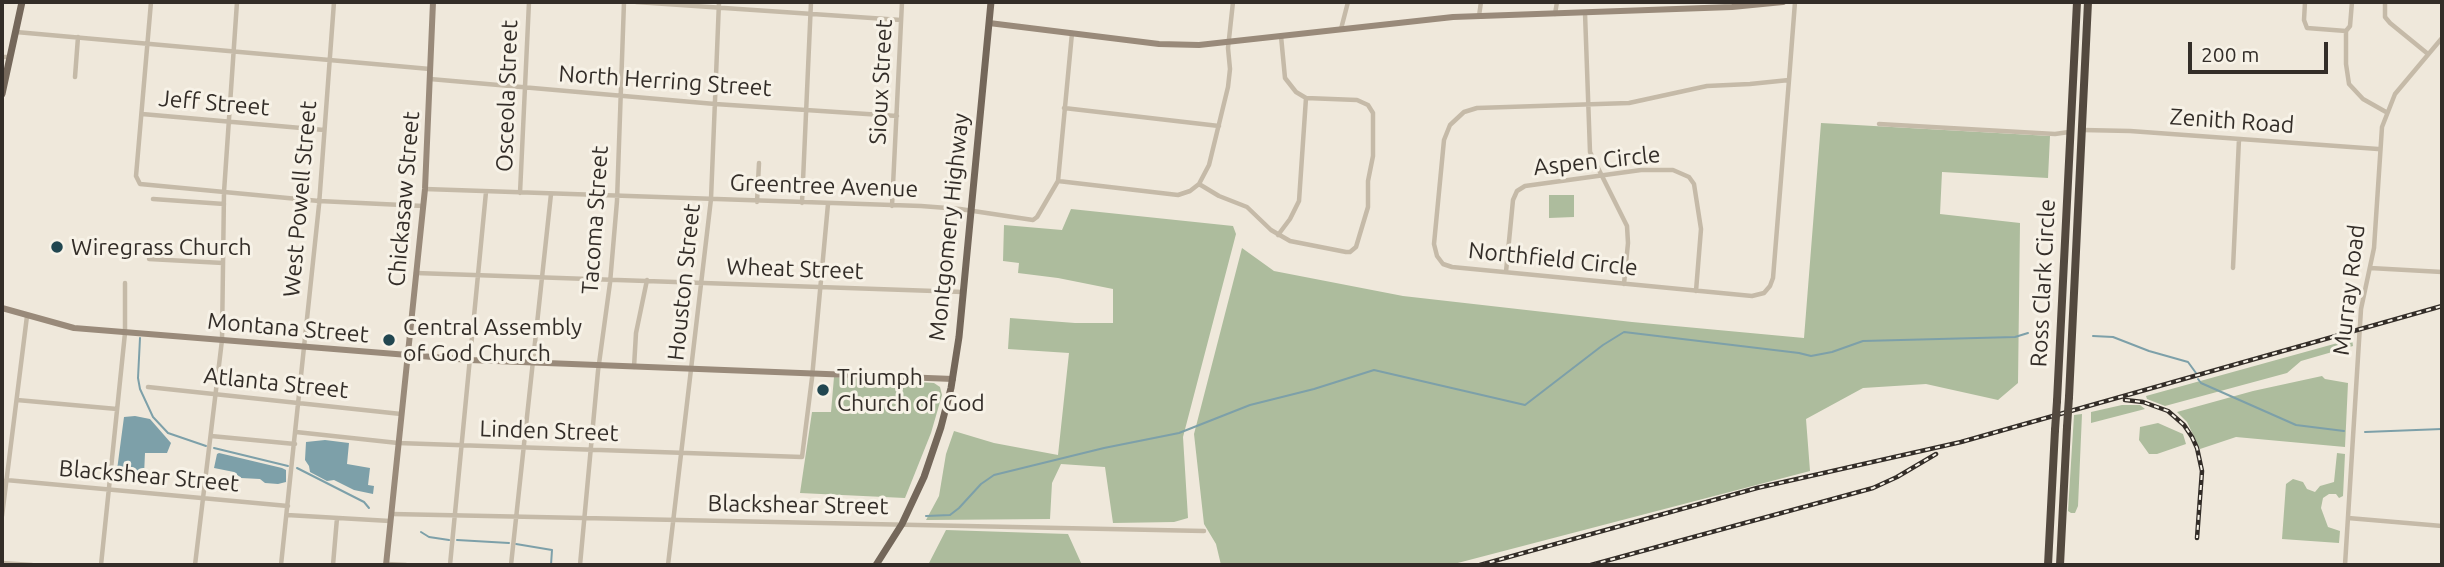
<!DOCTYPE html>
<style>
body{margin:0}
#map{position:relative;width:2444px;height:567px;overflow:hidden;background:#efe8db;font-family:Ubuntu,sans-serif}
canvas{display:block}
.frame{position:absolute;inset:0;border:4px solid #332d28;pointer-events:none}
.scale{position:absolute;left:2188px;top:42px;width:140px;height:32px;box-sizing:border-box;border:4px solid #332d28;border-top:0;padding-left:9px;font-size:21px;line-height:24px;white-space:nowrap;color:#332d28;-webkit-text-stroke:5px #f7f2e7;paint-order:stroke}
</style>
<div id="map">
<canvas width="2444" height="567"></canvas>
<div class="frame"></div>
<div class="scale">200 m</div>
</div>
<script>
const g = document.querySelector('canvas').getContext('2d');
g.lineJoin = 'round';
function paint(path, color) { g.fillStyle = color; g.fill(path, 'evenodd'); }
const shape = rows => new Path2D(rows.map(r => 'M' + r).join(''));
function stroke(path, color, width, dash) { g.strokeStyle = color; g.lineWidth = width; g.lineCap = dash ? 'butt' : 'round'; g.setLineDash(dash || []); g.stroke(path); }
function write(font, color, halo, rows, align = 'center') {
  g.font = font + ' Ubuntu,sans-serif'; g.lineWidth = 6; g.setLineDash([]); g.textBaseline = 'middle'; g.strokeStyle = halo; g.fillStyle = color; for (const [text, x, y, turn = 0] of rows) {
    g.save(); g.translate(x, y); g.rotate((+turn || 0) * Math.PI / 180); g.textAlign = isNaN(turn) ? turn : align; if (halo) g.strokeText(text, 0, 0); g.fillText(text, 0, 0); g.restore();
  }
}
paint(shape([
 [1821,123,2050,136,2048,178,1942,172,1940,214,2020,223,2018,383,1998,400,1926,384,1863,388,1806,419,1810,471,1450,565,1221,565,1216,544,1204,524,1194,434,1242,248,1274,271,1403,296,1632,322,1804,338],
 [1549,195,1574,195,1574,217,1549,218],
 [1071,209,1233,226,1236,234,1183,437,1188,518,1174,522,1113,523,1105,467,1061,464,1052,483,1050,519,926,520,939,496,946,454,954,431,994,443,1058,455,1069,353,1008,349,1010,318,1075,323,1113,323,1113,289,1058,278,1018,273,1019,263,1003,261,1004,225,1062,230],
 [2352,339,2353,346,2301,361,2287,373,2165,406,2147,399,2146,396],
 [2322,376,2325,379,2348,383,2345,447,2236,437,2200,449,2187,422,2177,412,2253,391],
 [834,377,934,383,940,387,942,395,931,433,905,498,800,493,812,412,831,412],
 [2122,405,2140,405,2145,409,2091,423,2091,412],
 [2082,414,2078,506,2075,513,2071,513,2068,511,2074,415],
 [2158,423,2183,434,2186,444,2157,454,2149,454,2139,440,2140,427],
 [2337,453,2345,454,2343,496,2339,498,2336,494,2329,494,2323,498,2321,508,2328,527,2340,531,2339,543,2282,539,2286,484,2293,479,2303,482,2307,489,2315,492,2320,486,2334,482],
 [946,530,1068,534,1082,565,928,565]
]), '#adbc9d');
paint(shape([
 [135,416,150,419,171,443,167,453,145,453,144,475,142,479,138,481,120,479,117,470,124,417],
 [325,440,349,443,347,464,370,468,368,485,374,486,373,494,354,490,334,480,327,481,310,472,309,466,305,460,306,442],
 [219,453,282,468,286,470,286,482,278,484,265,483,260,479,241,478,234,472,214,468,217,454]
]), '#7da0a9');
stroke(shape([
 [2093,336,2113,337,2149,351,2188,362,2196,373],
 [140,338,138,378,140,389,153,417,168,433,206,446],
 [2198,379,2201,383,2296,425,2344,431],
 [2365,432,2442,429],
 [214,448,288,466],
 [297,468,364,502,369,508],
 [926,516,950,515,959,508,981,484,994,475,1104,448,1179,433,1250,405,1314,389,1374,370,1525,405,1603,345,1624,332,1799,353,1811,356,1832,352,1863,341,2015,337,2028,333],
 [421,532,429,537,449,540],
 [457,540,509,543],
 [516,544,552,550,551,565]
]), '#7da0a9', 2);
stroke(shape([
 [151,2,136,176,140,184,319,201,423,206],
 [636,2,901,20],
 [2305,2,2304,20,2307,28,2346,31,2350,26,2352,2],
 [2385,2,2385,17,2390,23,2428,54],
 [1585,13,1590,152,1627,226,1628,243,1624,284],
 [1555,14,1557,2],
 [1479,16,1481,2],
 [1341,29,1348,2],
 [2346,31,2346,64,2349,84,2363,99,2386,112],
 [16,32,430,69],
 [2,57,10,57],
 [75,77,78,37],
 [430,79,715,104,897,116],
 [1789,80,1750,84,1707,86,1629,103,1477,108,1464,112,1450,125,1444,140,1434,244,1437,256,1443,264,1452,267,1752,296,1764,293,1770,286,1773,278,1789,80,1795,2],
 [1064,108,1219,126],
 [142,114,324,130],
 [1879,124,2055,134,2069,132],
 [2083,130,2130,131,2378,149],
 [1058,181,1178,195,1190,191,1199,184,1209,165,1228,87,1230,69,1228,48,1233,2],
 [1199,184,1219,196,1247,207,1271,230,1290,241,1346,252,1350,252,1356,247,1368,207,1368,181,1373,156,1373,113,1368,105,1357,100,1306,98,1296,92,1285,78,1281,36],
 [425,189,921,206,960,209,1033,220,1037,217,1058,181,1072,33],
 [520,193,529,2],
 [153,199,224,204],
 [757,202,759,163],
 [802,203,811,2],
 [892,206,902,2],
 [1278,235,1290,219,1299,201,1306,98],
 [149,259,223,263],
 [2233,268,2239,139],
 [2370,268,2442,272],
 [1506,272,1513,200,1517,191,1525,186,1641,170,1673,170,1689,177,1694,184,1701,229,1696,291],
 [416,273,963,292],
 [634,367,636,333,647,280],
 [148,387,401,414],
 [17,400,117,409],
 [296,432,398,443,802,457,812,378,828,204],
 [211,436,295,444],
 [6,480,288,506],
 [392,514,1204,531],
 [287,515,390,521],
 [2,516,27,316],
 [2348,518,2442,526],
 [2,563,32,565],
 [387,564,406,565],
 [101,565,125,333,125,283],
 [195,565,222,340,224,192,237,2],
 [281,565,319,205,334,2],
 [333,565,337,518],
 [450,565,486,192],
 [511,565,551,194],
 [580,565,598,371,610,283,617,201,624,2],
 [668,565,711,199,719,2],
 [2345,565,2361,309,2374,248,2382,127,2395,94,2442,38]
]), '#c5baa8', 4.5);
stroke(shape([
 [989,23,1159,44,1199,45,1453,17,1732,7,1783,2],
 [2,308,74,328,470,360,953,379],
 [386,565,425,189,433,2]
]), '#998a7a', 6);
stroke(shape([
 [2,94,22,2],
 [876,565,902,524,924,477,941,427,951,388,959,337,991,2]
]), '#74675a', 7);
stroke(shape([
 [2069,397,2088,2],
 [2057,401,2077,2],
 [2048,565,2055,430],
 [2060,565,2067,427]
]), '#53493f', 8);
const rail = shape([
 [2125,400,2143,402,2168,411,2184,425,2192,437,2197,448,2202,471,2197,538],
 [1480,565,1757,488,1961,442,2442,306],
 [1591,565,1873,488,1897,477,1936,454]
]);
stroke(rail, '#332d28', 4.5);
stroke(rail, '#f7f2e7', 2, [5]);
stroke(shape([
 [2067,427,2069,397],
 [2055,430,2057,401]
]), '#53493f', 8);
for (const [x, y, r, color] of [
 [57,247,7,"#214650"],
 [389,340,7,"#214650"],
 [823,390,7,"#214650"]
]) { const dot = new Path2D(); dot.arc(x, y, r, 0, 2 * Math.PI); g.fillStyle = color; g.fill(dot); stroke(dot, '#f7f2e7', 2.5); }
write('23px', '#332d28', '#f7f2e7', [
 ["North Herring Street",665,81,4],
 ["Sioux Street",881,82,-87],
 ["Osceola Street",507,96,-88],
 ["Jeff Street",214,103,5],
 ["Zenith Road",2232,121,4],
 ["Aspen Circle",1597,161,-6],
 ["Greentree Avenue",824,186,2],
 ["West Powell Street",300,199,-85],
 ["Chickasaw Street",404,199,-85],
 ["Tacoma Street",595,220,-86],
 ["Montgomery Highway",949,227,-84],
 ["Northfield Circle",1553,259,6],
 ["Wheat Street",795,269,2],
 ["Houston Street",684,282,-84],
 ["Ross Clark Circle",2043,283,-87],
 ["Murray Road",2349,290,-83],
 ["Montana Street",288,328,5],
 ["Atlanta Street",276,383,6],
 ["Linden Street",549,431,2],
 ["Blackshear Street",149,476,5],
 ["Blackshear Street",798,505,1]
]);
write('23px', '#332d28', '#f7f2e7', [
 ["Wiregrass Church",71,247],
 ["Central Assembly",403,327],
 ["of God Church",403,353],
 ["Triumph",837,377],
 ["Church of God",837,403]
], 'left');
</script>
